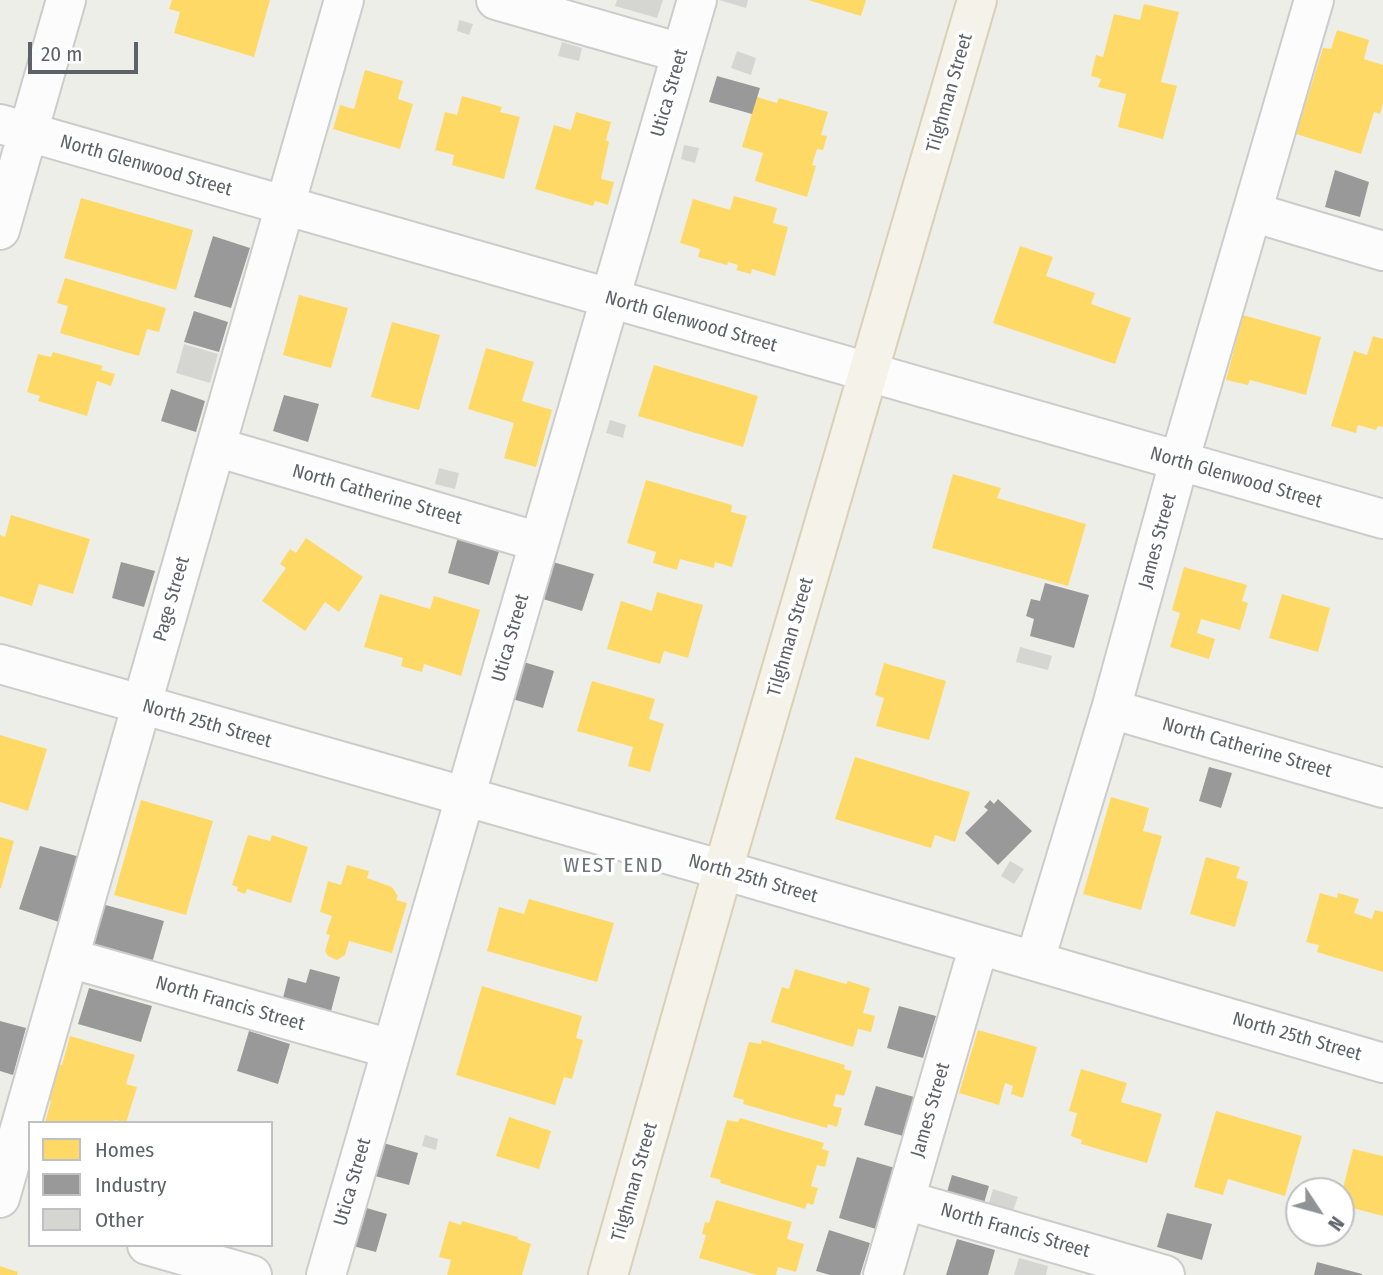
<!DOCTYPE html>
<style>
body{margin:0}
#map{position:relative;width:1383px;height:1275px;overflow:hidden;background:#eeeee9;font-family:"Fira Sans Condensed",sans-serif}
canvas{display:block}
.legend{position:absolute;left:28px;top:1121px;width:245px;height:126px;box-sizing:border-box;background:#fff;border:2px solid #bfc0c3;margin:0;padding:9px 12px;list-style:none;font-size:21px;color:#5e6268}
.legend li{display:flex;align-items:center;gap:14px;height:35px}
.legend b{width:35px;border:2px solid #bfc0c3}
.north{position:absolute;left:1285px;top:1177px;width:70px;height:70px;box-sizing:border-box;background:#fff;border:2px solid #bfc0c3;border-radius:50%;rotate:126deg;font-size:19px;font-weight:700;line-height:28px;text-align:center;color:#5e6268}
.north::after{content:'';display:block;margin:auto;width:24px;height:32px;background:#909395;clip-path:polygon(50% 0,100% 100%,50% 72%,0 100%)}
.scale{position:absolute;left:28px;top:42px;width:110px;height:32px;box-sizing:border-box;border:4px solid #5e6268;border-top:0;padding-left:9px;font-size:21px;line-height:24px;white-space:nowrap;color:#5e6268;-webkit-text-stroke:5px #fff;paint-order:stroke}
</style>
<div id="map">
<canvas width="1383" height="1275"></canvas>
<ul class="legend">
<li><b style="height:19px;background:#ffd966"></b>Homes</li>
<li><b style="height:19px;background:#999"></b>Industry</li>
<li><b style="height:19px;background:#d5d5d2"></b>Other</li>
</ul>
<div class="north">N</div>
<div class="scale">20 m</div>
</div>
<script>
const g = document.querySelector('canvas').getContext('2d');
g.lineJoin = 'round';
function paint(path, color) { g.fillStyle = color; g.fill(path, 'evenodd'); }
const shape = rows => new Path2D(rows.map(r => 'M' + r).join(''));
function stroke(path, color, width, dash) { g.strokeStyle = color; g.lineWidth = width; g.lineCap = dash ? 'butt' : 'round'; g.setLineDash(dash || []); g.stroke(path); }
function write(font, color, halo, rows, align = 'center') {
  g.font = font + ' "Fira Sans Condensed",sans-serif'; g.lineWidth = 7; g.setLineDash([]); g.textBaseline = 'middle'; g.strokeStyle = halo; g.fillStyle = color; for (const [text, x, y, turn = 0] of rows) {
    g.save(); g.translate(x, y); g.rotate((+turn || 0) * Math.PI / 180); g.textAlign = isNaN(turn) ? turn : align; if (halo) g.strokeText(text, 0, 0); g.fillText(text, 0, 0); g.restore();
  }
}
paint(shape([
 [172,0,270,0,254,57,174,33,180,12,169,9],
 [808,0,866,0,861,16],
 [1144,4,1179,12,1161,82,1177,86,1163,139,1118,127,1126,94,1098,87,1101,79,1091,76,1096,55,1103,57,1114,14,1140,20],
 [1337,30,1369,40,1364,59,1383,65,1383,103,1380,114,1374,112,1361,154,1296,134,1323,48,1331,49],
 [365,70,403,81,398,99,413,104,400,149,333,129,340,105,354,109],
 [462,96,502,107,500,112,520,117,504,179,452,165,454,155,435,150,445,112,457,115],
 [757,97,777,103,779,98,828,112,821,135,827,136,823,150,817,149,812,165,816,166,807,197,755,181,763,153,742,147],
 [576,112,611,122,606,140,609,142,601,179,614,182,608,205,595,201,593,206,535,189,554,125,571,130],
 [734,196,777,208,773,223,788,227,775,276,752,269,751,274,736,270,738,265,728,262,727,265,698,257,700,249,680,243,693,199,730,210],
 [81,198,193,230,176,290,64,258],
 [1020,246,1053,257,1046,276,1095,293,1091,304,1131,318,1115,364,993,323],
 [65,278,166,308,159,332,147,329,139,356,60,333,68,306,57,303],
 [299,295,348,308,331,368,283,355],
 [1243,315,1321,337,1306,395,1250,380,1248,385,1226,380],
 [392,322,440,335,419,410,371,397],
 [1373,336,1383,339,1383,427,1378,426,1376,430,1358,425,1356,433,1331,426,1354,351,1367,355],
 [486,348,534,362,522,401,552,410,536,467,504,458,514,423,468,409],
 [53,352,103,366,101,370,115,374,111,386,97,381,87,416,38,401,40,396,27,392,38,354,51,357],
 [654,365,758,396,743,447,638,416],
 [953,474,1001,488,997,498,1086,524,1068,586,932,548],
 [646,480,732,505,731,512,747,516,732,567,715,562,714,568,680,559,677,570,653,563,656,552,627,543],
 [11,515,90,539,73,594,39,584,32,606,0,596,0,535,5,537],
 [306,538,363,577,339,612,325,602,305,631,262,601,286,568,280,564,290,549,296,553],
 [1184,567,1247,585,1242,601,1248,603,1240,630,1201,619,1197,633,1215,639,1209,659,1170,647,1180,613,1172,610],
 [657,592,703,605,688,658,664,651,660,664,607,649,621,601,652,611],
 [380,594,430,609,434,596,480,610,461,676,424,664,422,672,401,666,403,658,364,647],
 [1282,594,1330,608,1318,652,1269,638],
 [884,663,946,681,929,740,876,726,884,698,875,695],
 [592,681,655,699,649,719,664,724,650,772,628,766,633,747,577,731],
 [0,735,47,749,28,811,0,802],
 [855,757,970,792,955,842,935,835,931,848,835,819],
 [1111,797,1149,808,1143,831,1162,836,1141,910,1083,894],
 [141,800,213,821,186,915,114,895],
 [248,835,270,841,272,835,308,847,291,903,247,889,245,894,237,891,238,887,232,885],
 [0,837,14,841,1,888,0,888],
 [1206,857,1240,867,1236,878,1248,882,1235,927,1190,914],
 [347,865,369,871,367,878,392,887,398,896,396,900,407,903,392,953,349,941,345,955,337,960,328,956,325,951,330,935,326,934,332,916,320,912,328,881,341,885],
 [1320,893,1337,898,1338,893,1359,899,1354,913,1372,919,1375,910,1383,912,1383,972,1317,952,1319,945,1306,942],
 [529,899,614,923,597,982,487,951,499,907,524,914],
 [795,969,846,984,848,981,870,988,863,1013,875,1016,871,1032,858,1029,853,1047,771,1022,782,987,789,989],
 [482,986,582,1016,576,1038,583,1040,572,1079,564,1077,555,1105,456,1075],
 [978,1030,1037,1047,1023,1098,1011,1094,1013,1086,1005,1083,999,1105,959,1093],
 [70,1036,135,1055,126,1084,137,1087,126,1123,115,1120,115,1123,45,1123,51,1101,41,1098,52,1062,62,1065],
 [762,1040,845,1065,844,1069,852,1071,844,1096,836,1094,835,1099,833,1106,842,1108,837,1127,828,1124,827,1128,743,1104,744,1100,733,1097,749,1042,761,1044],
 [1081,1069,1127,1083,1121,1102,1162,1114,1147,1163,1081,1144,1082,1140,1071,1136,1077,1113,1069,1111],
 [1216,1111,1302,1136,1285,1196,1228,1179,1223,1195,1194,1187],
 [509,1117,551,1131,539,1169,496,1156],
 [740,1118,824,1143,822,1149,829,1151,825,1167,817,1165,811,1186,818,1188,813,1205,807,1203,805,1209,720,1183,721,1180,710,1177,727,1120,738,1122],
 [1353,1149,1383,1156,1383,1216,1341,1205,1341,1196],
 [716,1200,792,1222,787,1239,804,1244,796,1272,778,1267,776,1275,757,1275,699,1258,706,1235,702,1234,705,1222,709,1223],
 [449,1221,461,1225,462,1221,518,1237,517,1239,531,1244,522,1275,447,1275,451,1260,439,1257],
 [0,1266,18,1272,17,1275,0,1275]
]), '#ffd966');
paint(shape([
 [717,76,760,88,752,114,709,102],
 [1335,170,1369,182,1360,217,1325,207],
 [213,236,250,248,231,308,194,297],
 [194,311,228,322,219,352,184,342],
 [171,389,205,401,196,432,161,421],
 [284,395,319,404,308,442,273,431],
 [458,537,500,548,489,585,448,573],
 [121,562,155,571,144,607,112,598],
 [553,562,594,574,582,611,543,599],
 [1045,583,1089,595,1074,648,1030,636,1034,619,1026,616,1031,599,1040,601],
 [520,661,554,671,543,708,509,698],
 [1209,767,1232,773,1221,808,1199,801],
 [998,799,1032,831,998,865,965,833,988,810,984,807,990,800,994,804],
 [40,846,80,857,59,922,19,909],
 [102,904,164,921,152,963,90,946],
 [310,969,340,977,330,1015,282,1002,288,978,306,983],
 [89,988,152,1006,141,1042,78,1024],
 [899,1006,936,1016,923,1058,887,1048],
 [0,1021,26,1028,13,1075,0,1071],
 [249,1031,290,1044,278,1084,237,1071],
 [876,1086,914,1097,903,1136,864,1125],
 [380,1142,418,1153,409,1185,371,1175],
 [857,1157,895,1168,876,1229,839,1218],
 [952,1175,989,1186,984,1203,947,1192],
 [360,1206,387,1214,376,1252,349,1245],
 [1167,1213,1212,1224,1202,1260,1157,1247],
 [829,1230,870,1243,860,1275,830,1275,816,1271],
 [957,1239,995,1250,988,1275,946,1275],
 [1317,1262,1362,1274,1362,1275,1314,1275]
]), '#999');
paint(shape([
 [617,0,663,0,657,18,615,6],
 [719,0,748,0,746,8],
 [459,20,473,24,469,35,457,31],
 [562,42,582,48,579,61,558,56],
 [737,51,756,58,751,75,731,68],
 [684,145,699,148,695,163,681,159],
 [184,344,218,354,210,383,176,373],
 [610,420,626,425,623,438,606,433],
 [439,468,459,473,455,489,435,484],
 [1020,647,1052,656,1048,670,1016,662],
 [1010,861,1024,869,1014,884,1001,876],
 [425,1135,438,1139,436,1150,422,1146],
 [993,1189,1018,1197,1012,1213,988,1206],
 [1019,1258,1048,1266,1046,1275,1014,1275]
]), '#d5d5d2');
const minor = shape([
 [496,0,681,53],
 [0,124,1383,519],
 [1252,212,1383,251],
 [0,230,66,0],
 [216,447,539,542],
 [0,664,723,870,1383,1063],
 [1111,709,1383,788],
 [69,958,391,1049],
 [1035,960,1111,709,1179,462,1314,0],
 [0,1198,344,0],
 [905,1200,1165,1275],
 [147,1245,252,1275],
 [326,1275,697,0],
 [883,1275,979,945]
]);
const major = shape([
 [608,1275,723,870,977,0]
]);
stroke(minor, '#cbcccb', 42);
stroke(major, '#d9d0b5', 42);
stroke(minor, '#fcfcfc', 38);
stroke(major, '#f4f2e9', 38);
write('19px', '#5e6268', '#fff', [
 ["Utica Street",670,93,-74],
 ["Tilghman Street",950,93,-74],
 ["North Glenwood Street",146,166,16],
 ["North Glenwood Street",691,322,16],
 ["North Glenwood Street",1236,478,16],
 ["North Catherine Street",377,495,16],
 ["James Street",1158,541,-75],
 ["Page Street",172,599,-74],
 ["Tilghman Street",791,637,-74],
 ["Utica Street",511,638,-74],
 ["North 25th Street",207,724,16],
 ["North Catherine Street",1247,748,16],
 ["North 25th Street",753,879,16],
 ["North Francis Street",230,1004,16],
 ["North 25th Street",1297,1037,16],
 ["James Street",931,1110,-74],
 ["Utica Street",353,1182,-74],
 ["Tilghman Street",635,1182,-74],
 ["North Francis Street",1015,1231,16]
]);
g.letterSpacing = '2px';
write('21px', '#6f747a', '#fff', [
 ["WEST END",614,866]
]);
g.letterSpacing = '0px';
</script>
